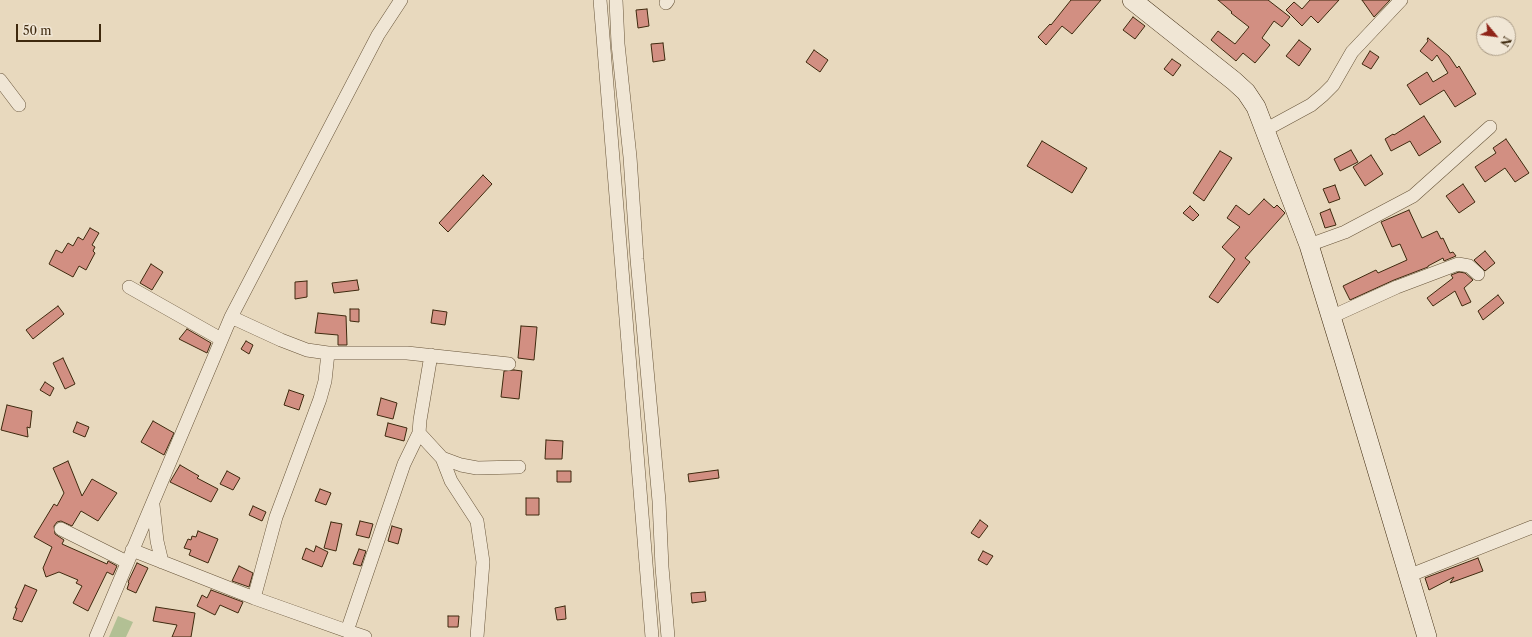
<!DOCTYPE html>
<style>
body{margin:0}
#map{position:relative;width:1532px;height:637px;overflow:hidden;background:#e8d9be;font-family:"Libre Caslon Text",serif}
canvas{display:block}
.north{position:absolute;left:1476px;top:16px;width:40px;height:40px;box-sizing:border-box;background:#f0e6d5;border:1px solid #a99a85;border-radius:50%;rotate:119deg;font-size:11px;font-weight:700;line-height:16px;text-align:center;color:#3e290e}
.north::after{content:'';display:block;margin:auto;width:14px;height:18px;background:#8f2418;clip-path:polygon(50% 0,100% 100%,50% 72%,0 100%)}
.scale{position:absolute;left:16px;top:24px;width:85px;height:18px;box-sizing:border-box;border:2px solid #3e290e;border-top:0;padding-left:5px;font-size:12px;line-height:14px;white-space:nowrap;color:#3e290e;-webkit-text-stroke:3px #f0e6d5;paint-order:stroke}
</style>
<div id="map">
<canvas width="1532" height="637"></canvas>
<div class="north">N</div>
<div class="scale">50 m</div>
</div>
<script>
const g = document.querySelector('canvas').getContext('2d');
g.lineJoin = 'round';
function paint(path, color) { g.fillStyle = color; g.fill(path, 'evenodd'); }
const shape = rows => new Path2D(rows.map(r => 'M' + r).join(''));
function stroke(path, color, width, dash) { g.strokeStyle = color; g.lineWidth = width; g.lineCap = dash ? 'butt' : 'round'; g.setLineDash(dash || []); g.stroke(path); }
paint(shape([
 [118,616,133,622,126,637,109,637]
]), '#b2c094');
const building = shape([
 [1071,0,1101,0,1072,34,1062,26,1046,45,1038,37,1050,24,1051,25,1071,0],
 [1218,0,1268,0,1290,17,1282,27,1274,21,1262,38,1270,45,1255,63,1243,53,1236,61,1211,40,1218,31,1235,44,1249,27,1231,13,1232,12,1218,0],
 [1310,0,1339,0,1318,23,1311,16,1302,26,1286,10,1294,2,1302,9,1310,0],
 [1362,0,1390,0,1374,17,1362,0],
 [647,9,649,26,638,28,636,10,647,9],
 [1133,17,1145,26,1135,39,1123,30,1133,17],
 [1428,38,1449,56,1457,68,1459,66,1476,94,1455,107,1444,90,1420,105,1407,85,1427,72,1433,82,1448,73,1437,55,1432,61,1420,51,1428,41,1427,39,1428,38],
 [1299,40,1311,49,1299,66,1286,56,1299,40],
 [663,43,665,60,653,62,651,44,663,43],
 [814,50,828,60,820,72,806,62,814,50],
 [1370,51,1379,57,1371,69,1362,64,1370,51],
 [1172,59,1181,65,1173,76,1164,69,1172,59],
 [1424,116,1441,142,1419,156,1410,141,1391,151,1385,139,1393,134,1394,135,1424,116],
 [1506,139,1529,173,1515,182,1505,168,1485,182,1475,167,1496,153,1493,148,1506,139],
 [1042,141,1087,168,1072,193,1027,166,1042,141],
 [1351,150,1358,162,1340,171,1334,159,1351,150],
 [1220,151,1232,158,1204,201,1193,193,1220,151],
 [1371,155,1383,174,1365,186,1353,167,1371,155],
 [483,175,492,184,448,232,439,223,483,175],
 [1463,184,1475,202,1459,213,1446,196,1463,184],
 [1335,185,1340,199,1329,203,1323,189,1335,185],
 [1264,199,1274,208,1277,205,1285,213,1245,258,1250,262,1218,303,1209,297,1235,259,1222,247,1240,227,1227,218,1236,205,1249,215,1264,199],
 [1190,206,1199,215,1193,221,1183,213,1190,206],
 [1330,209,1336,225,1325,228,1320,213,1330,209],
 [1409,210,1422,238,1437,231,1441,239,1443,238,1450,253,1453,252,1456,256,1444,261,1443,258,1428,266,1428,267,1394,280,1350,300,1343,286,1376,270,1378,273,1407,260,1400,244,1392,247,1381,222,1409,210],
 [90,228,99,233,92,245,95,247,93,251,95,253,86,270,79,266,73,277,49,264,56,250,62,253,68,243,73,246,78,237,83,240,90,228],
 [1485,251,1495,263,1485,271,1474,260,1485,251],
 [151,264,163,272,152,290,140,283,151,264],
 [1459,272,1465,273,1473,280,1464,288,1471,302,1462,306,1455,291,1433,306,1427,298,1453,278,1451,275,1459,272],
 [357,280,359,290,334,293,332,283,357,280],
 [307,281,307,297,295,299,295,282,307,281],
 [1498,295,1504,303,1483,320,1478,311,1498,295],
 [58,306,64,314,33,339,26,330,58,306],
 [350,309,359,309,359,322,350,321,350,309],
 [433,310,447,312,445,325,431,323,433,310],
 [318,313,346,316,347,345,338,345,338,335,315,333,318,313],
 [521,326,537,327,534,360,518,358,521,326],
 [187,329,211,343,207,353,179,339,187,329],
 [246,341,253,345,249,354,241,349,246,341],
 [63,358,75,384,65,389,53,363,63,358],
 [514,370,522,371,519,399,501,397,504,371,514,370],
 [45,382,54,388,50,396,40,390,45,382],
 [289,390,304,395,299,410,284,405,289,390],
 [381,398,397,403,393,419,377,415,381,398],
 [7,405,32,411,30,428,27,427,28,437,1,430,7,405],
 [153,421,174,433,164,455,141,442,153,421],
 [77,422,89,427,85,437,73,432,77,422],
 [388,423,407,428,404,441,385,436,388,423],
 [546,440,563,441,562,459,545,459,546,440],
 [68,461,82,496,92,479,117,493,98,521,81,511,72,526,61,521,57,522,54,526,55,534,64,540,62,544,107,564,108,561,117,566,113,575,107,572,88,611,73,603,82,586,76,583,78,580,59,572,46,577,43,568,52,547,34,537,54,504,57,506,64,493,53,468,68,461],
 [180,465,199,476,197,478,218,489,211,502,170,482,180,465],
 [718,470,719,478,689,482,688,474,718,470],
 [227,471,240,478,233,490,220,484,227,471],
 [557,471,571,471,571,482,557,482,557,471],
 [320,489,331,493,326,505,315,501,320,489],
 [526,498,539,498,539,515,526,515,526,498],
 [253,506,266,512,262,521,249,515,253,506],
 [980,520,988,526,979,538,971,533,980,520],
 [360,521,373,524,369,538,356,535,360,521],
 [331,522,342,524,336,551,324,548,331,522],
 [392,526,402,529,398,544,388,541,392,526],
 [198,531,218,539,208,563,189,555,191,550,184,548,188,539,191,540,192,536,196,537,198,531],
 [316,546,328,552,322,567,302,559,306,548,314,552,316,546],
 [359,549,366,551,361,566,353,564,359,549],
 [983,551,993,556,987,565,978,560,983,551],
 [1478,558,1483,571,1450,583,1454,577,1429,590,1425,578,1478,558],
 [137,563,148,568,136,593,127,589,129,583,128,582,137,563],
 [239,566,253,573,249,587,232,581,239,566],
 [25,585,37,590,22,622,13,619,17,608,15,608,25,585],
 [211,590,243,602,238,613,220,605,215,615,197,606,202,595,207,598,211,590],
 [705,592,706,601,692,603,691,593,705,592],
 [565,606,566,619,557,620,555,608,565,606],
 [156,607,195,613,191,637,172,637,177,625,153,621,156,607],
 [448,616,459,616,458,627,448,627,448,616]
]);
paint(building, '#d28f82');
stroke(building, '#3e290e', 1);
const street = shape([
 [600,0,652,637],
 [616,0,618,44,630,157,637,259,659,501,662,567,668,637],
 [666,3,668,0],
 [0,80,19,105],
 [1265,130,1311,105,1323,95,1333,85,1352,52,1401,0],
 [1309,245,1345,232,1413,196,1490,127],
 [129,287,221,339],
 [231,317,281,340,307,350,328,353,407,353,509,364],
 [1331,317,1397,287,1458,264,1469,266,1478,274],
 [419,433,442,458,451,481,477,521,483,562,477,637],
 [442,458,461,465,477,468,519,467],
 [153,505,157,541,162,562],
 [61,529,127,562],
 [132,550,254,598,347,631,404,464,419,433,420,420,431,355],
 [1408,576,1532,527],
 [254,598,276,517,320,399,325,381,328,353],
 [347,631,365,637],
 [96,637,231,317,378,35,401,0]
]);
const secondary = shape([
 [1132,0,1234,81,1246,92,1256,107,1309,245,1344,359,1427,637]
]);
stroke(street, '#68553a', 14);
stroke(secondary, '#3e290e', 20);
stroke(street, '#f0e6d5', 13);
stroke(secondary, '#f0e6d5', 19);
</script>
